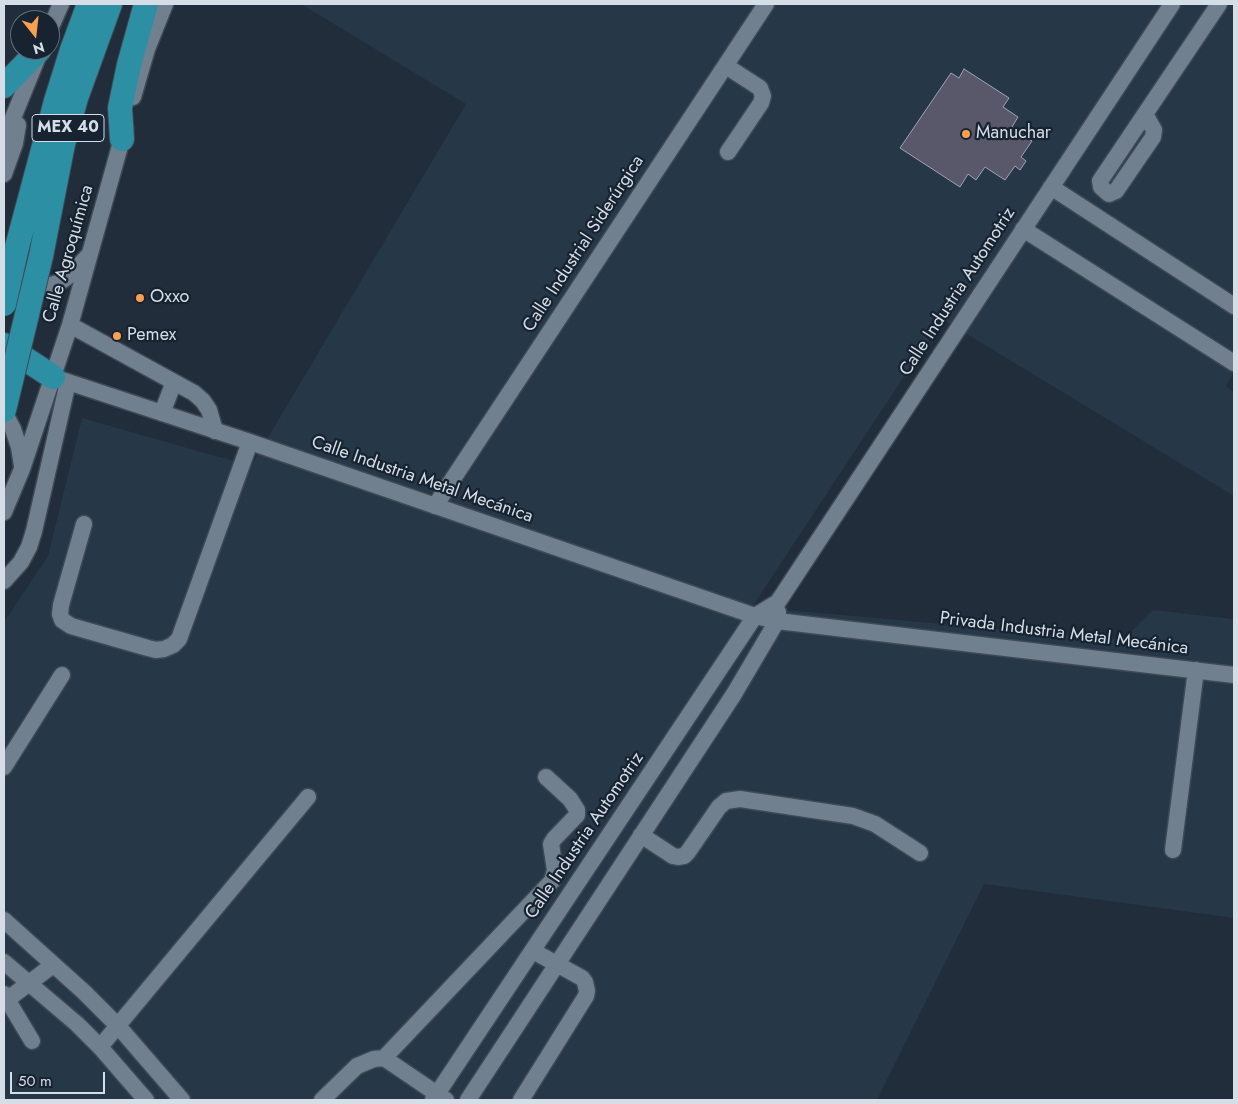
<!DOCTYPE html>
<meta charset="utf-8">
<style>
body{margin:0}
#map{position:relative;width:1238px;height:1104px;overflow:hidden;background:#212d3a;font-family:Jost,sans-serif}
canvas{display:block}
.frame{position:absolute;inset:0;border:5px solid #d5dde6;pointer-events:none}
.north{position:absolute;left:10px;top:10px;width:50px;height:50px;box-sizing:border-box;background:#172330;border:1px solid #636d79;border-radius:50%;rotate:164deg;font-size:14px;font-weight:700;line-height:20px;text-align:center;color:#d5dde6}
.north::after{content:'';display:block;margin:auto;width:18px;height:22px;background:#fa9f4f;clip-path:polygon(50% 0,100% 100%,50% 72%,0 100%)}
.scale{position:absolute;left:10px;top:1072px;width:95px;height:22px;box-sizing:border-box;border:2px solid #d5dde6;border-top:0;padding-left:6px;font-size:15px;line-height:18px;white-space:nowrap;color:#d5dde6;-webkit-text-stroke:4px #172330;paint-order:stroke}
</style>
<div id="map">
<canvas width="1238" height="1104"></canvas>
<div class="frame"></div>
<div class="north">N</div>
<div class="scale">50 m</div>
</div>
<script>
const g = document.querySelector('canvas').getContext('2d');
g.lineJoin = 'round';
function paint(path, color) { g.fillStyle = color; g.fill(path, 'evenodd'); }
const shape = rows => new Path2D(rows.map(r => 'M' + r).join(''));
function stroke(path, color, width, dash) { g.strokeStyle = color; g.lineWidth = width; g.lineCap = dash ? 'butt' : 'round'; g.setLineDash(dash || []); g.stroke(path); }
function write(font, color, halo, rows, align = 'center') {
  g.font = font + ' Jost,sans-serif'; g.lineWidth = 4.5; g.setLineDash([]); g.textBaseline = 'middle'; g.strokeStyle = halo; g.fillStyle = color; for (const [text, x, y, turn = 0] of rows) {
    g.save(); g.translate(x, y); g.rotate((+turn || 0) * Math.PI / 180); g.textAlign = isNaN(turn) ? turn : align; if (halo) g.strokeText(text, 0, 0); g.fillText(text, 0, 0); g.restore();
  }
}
paint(shape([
 [301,4,1234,4,1234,372,1226,386,1234,392,1234,496,942,319,752,607,1123,640,1153,610,1234,619,1234,918,984,884,877,1100,4,1100,4,622,48,556,82,418,251,466,466,104]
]), '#263748');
const building = shape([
 [964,69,1009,98,1003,107,1018,117,1012,127,1032,141,1021,157,1026,161,1020,170,1015,166,1005,180,985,167,976,180,968,174,960,187,900,148,951,73,959,78,964,69]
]);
paint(building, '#58586a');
stroke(building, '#a0a2b6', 1);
const minor = shape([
 [50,29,61,4],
 [726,66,760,88,763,96,761,103,728,152],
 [133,97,147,49,165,4],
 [1145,114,1154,130,1153,137,1116,191,1109,194,1101,187,1100,181,1145,114,1219,4],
 [4,140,39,54],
 [4,174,15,143,18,125],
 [1051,187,1234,306],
 [1023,229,1234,363],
 [24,288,39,289,60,282,70,275,88,256],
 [70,325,194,393,203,401,209,410,215,431],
 [53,377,250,442,755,616,777,621,1234,675],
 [4,412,13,429,19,447,22,466],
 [162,413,174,382],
 [435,506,766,4],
 [4,512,22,469,70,325,125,128],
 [84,524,61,605,60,614,62,620,71,626,148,648,156,650,164,649,173,645,179,639,250,442],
 [4,581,21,562,29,547,34,531,68,382],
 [4,767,62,675],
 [641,835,673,856,678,857,684,856,688,852,719,807,726,801,740,799,853,816,875,824,920,853],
 [1173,850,1196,670],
 [4,920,84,992,118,1026,182,1100],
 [4,962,77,1024,100,1047,146,1100],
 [4,994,32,1041],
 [4,1002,53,965],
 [100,1047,308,797],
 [384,1058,552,881,555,870,551,844,554,839,577,815,577,810,570,799,546,777],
 [322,1100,357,1066,374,1059,384,1058,446,1100],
 [433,1100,755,616,778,602,1172,4],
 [468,1100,734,694,777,621,778,612],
 [521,1100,586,996,587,991,585,982,582,978,533,951]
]);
const highway = shape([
 [4,86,39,50],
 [122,139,120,108,129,65,146,4],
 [17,247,56,101,72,50,89,4],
 [41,256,63,144,76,98,110,4],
 [4,345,53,377]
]);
stroke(minor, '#3f4954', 19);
stroke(highway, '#3f4954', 26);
stroke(minor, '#71808f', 16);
stroke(highway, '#2d8fa4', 24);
const highwayBridge = shape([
 [4,304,17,247],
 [4,410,41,256]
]);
stroke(highwayBridge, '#3f4954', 26, []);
stroke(highwayBridge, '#2d8fa4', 24);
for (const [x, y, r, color] of [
 [966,134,5,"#fa9f4f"],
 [140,298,5,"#fa9f4f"],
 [117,336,5,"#fa9f4f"]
]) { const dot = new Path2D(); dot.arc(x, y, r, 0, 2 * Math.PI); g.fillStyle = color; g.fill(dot); stroke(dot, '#172330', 2); }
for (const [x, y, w] of [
 [68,128,72]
]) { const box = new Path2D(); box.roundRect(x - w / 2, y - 13.5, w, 27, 4); g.fillStyle = '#172330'; g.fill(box); stroke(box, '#d5dde6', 1); }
write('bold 16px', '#d5dde6', null, [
 ["MEX 40",68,128]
]);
write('18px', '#d5dde6', '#172330', [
 ["Manuchar",976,134],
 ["Oxxo",150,298],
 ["Pemex",127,336]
], 'left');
write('18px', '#d5dde6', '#172330', [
 ["Calle Industrial Siderúrgica",584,244,-57],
 ["Calle Agroquímica",69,254,-74],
 ["Calle Industria Automotriz",958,292,-57],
 ["Calle Industria Metal Mecánica",422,480,19],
 ["Privada Industria Metal Mecánica",1064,634,7],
 ["Calle Industria Automotriz",585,836,-56]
]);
</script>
